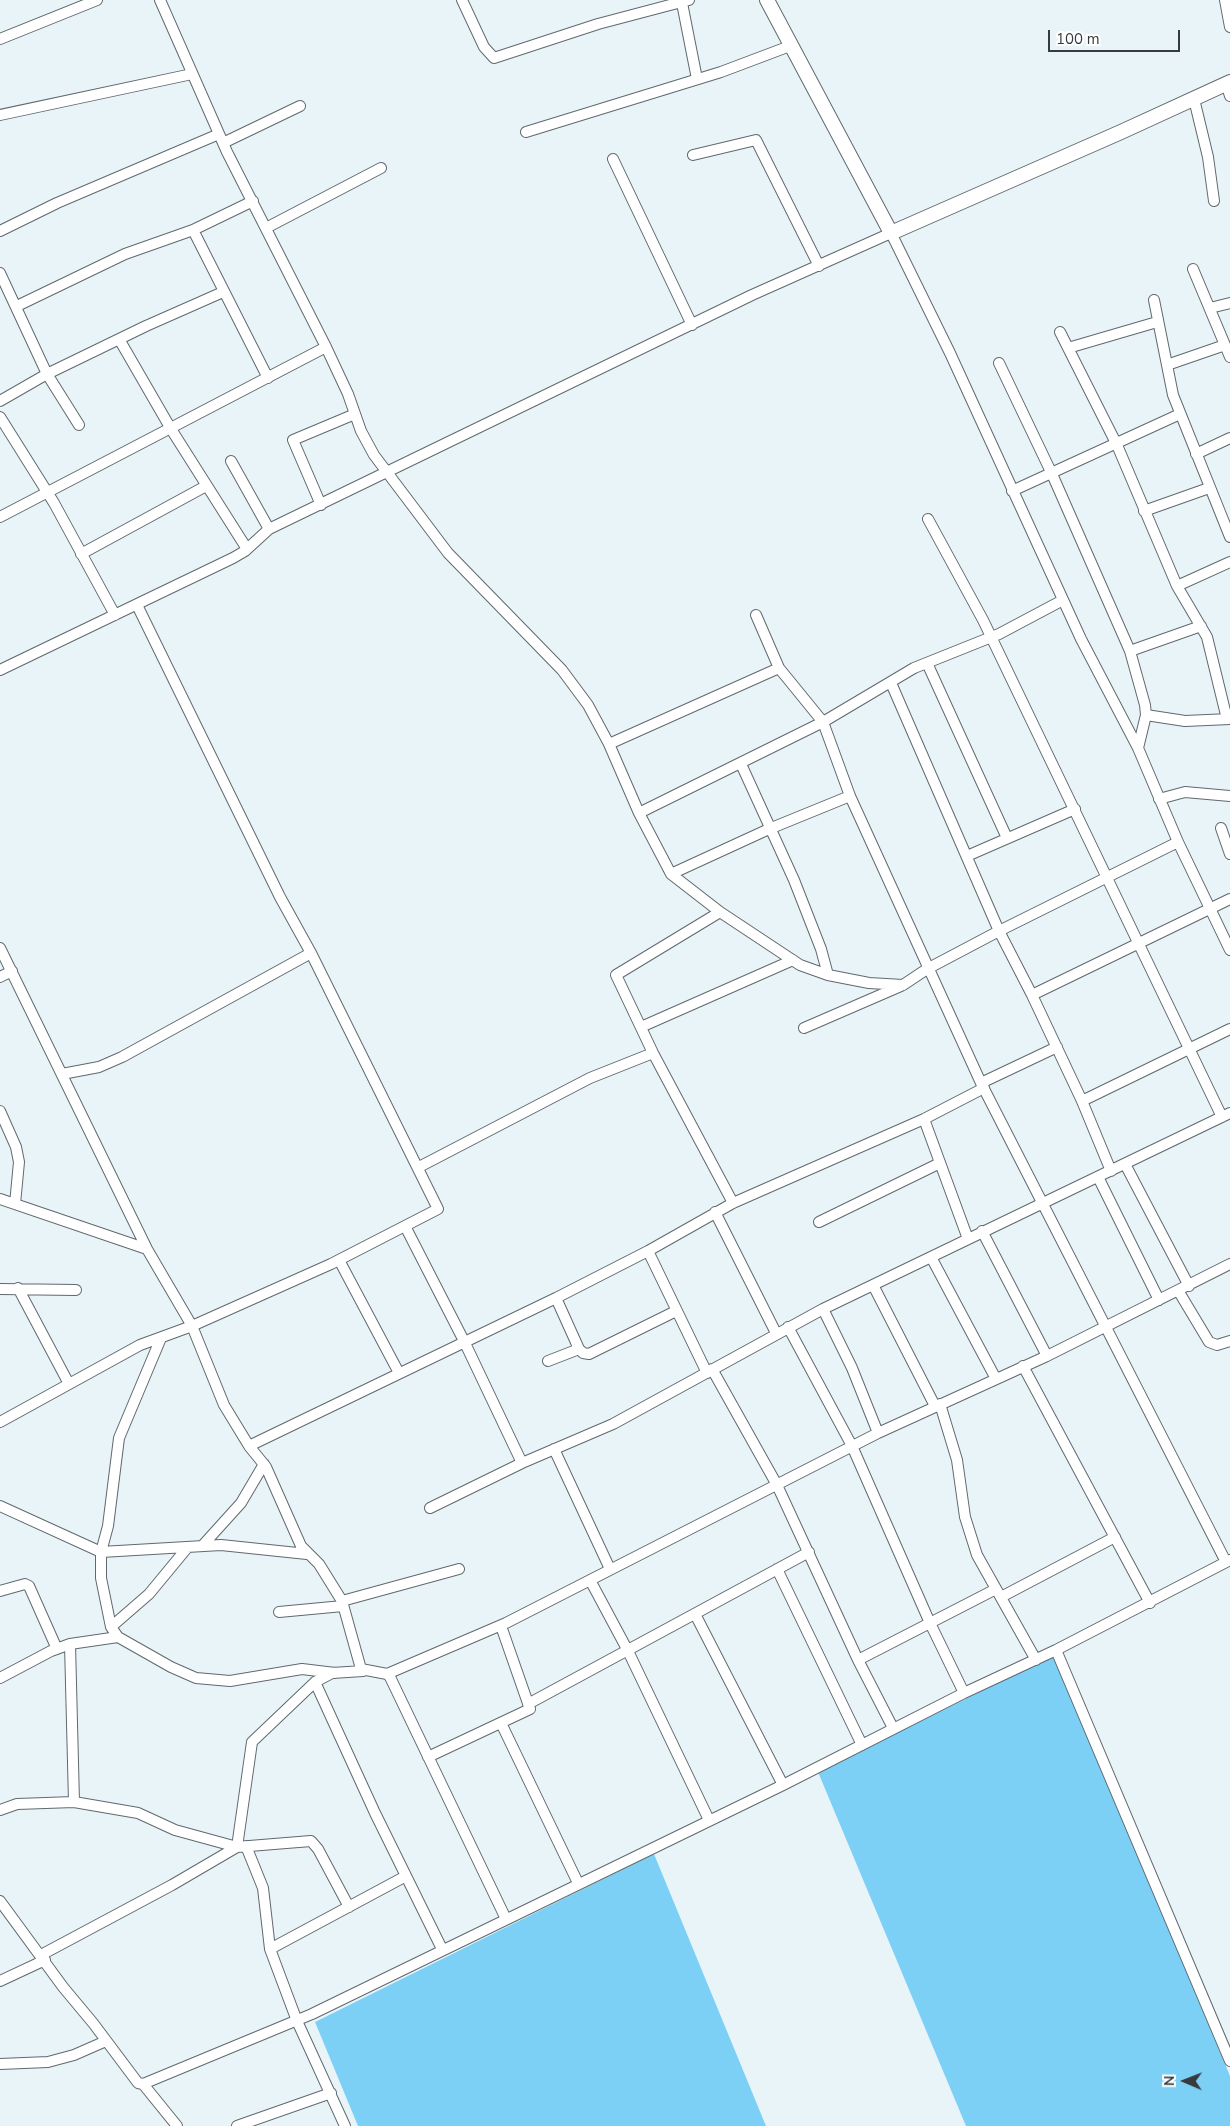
<!DOCTYPE html>
<style>
body{margin:0}
#map{position:relative;width:1230px;height:2126px;overflow:hidden;background:#e9f4f9;font-family:"Nunito Sans",sans-serif}
canvas{display:block}
.north{position:absolute;left:1160px;top:2056px;width:50px;height:50px;-webkit-text-stroke:4px #fff;paint-order:stroke;rotate:271deg;font-size:14px;font-weight:700;line-height:20px;text-align:center;color:#363b3d}
.north::after{content:'';display:block;margin:auto;width:18px;height:22px;background:#363b3d;clip-path:polygon(50% 0,100% 100%,50% 72%,0 100%)}
.scale{position:absolute;left:1048px;top:30px;width:132px;height:22px;box-sizing:border-box;border:2px solid #363b3d;border-top:0;padding-left:6px;font-size:15px;line-height:18px;white-space:nowrap;color:#363b3d;-webkit-text-stroke:4px #fff;paint-order:stroke}
</style>
<div id="map">
<canvas width="1230" height="2126"></canvas>
<div class="north">N</div>
<div class="scale">100 m</div>
</div>
<script>
const g = document.querySelector('canvas').getContext('2d');
g.lineJoin = 'round';
function paint(path, color) { g.fillStyle = color; g.fill(path, 'evenodd'); }
const shape = rows => new Path2D(rows.map(r => 'M' + r).join(''));
function stroke(path, color, width, dash) { g.strokeStyle = color; g.lineWidth = width; g.lineCap = dash ? 'butt' : 'round'; g.setLineDash(dash || []); g.stroke(path); }
paint(shape([
 [1054,1655,1230,2076,1230,2126,966,2126,818,1772],
 [654,1854,766,2126,358,2126,315,2022]
]), '#7dd0f5');
const street = shape([
 [160,0,227,152,326,347,348,394,361,431,374,455,448,553,562,670,588,705,609,744,639,813,671,874,720,912,800,965,828,975,869,983,903,985,927,969,999,931,1178,842],
 [462,0,484,47,494,58,598,24,689,0],
 [1225,0,1230,27],
 [682,3,697,79],
 [0,39,97,0],
 [1226,83,1230,96],
 [1194,99,1208,157,1214,201],
 [0,115,192,74],
 [526,132,721,72,790,46],
 [223,143,300,106],
 [693,155,756,140,819,266],
 [613,159,692,325],
 [266,228,381,168],
 [193,230,268,378],
 [0,231,57,203,219,134],
 [1193,269,1230,357],
 [0,273,47,374,79,425],
 [1154,300,1173,395,1230,537],
 [17,306,125,254,193,230,253,201],
 [1210,308,1230,303],
 [1060,332,1117,445,1177,586,1207,637,1227,719],
 [119,339,171,429,247,549],
 [1068,348,1157,322],
 [999,363,1052,474,1130,651,1145,705,1146,715,1138,748],
 [1167,365,1225,345],
 [0,401,47,374,146,326,223,292],
 [0,417,54,503,115,615],
 [1196,454,1230,438],
 [231,461,269,529],
 [1012,491,1180,414],
 [321,505,293,440,355,414],
 [1144,511,1209,488],
 [0,517,326,347],
 [928,519,983,620,1222,1117],
 [81,554,206,486],
 [1177,586,1230,562],
 [756,615,779,668,823,722,850,796,981,1083,1226,1562],
 [1130,651,1201,626],
 [927,663,1007,838],
 [0,670,233,558,245,551,269,529,752,295,891,233,950,353,1081,639,1138,748,1178,842,1230,950],
 [891,683,999,931,1032,995,1082,1101,1111,1171],
 [1146,715,1185,721,1230,719],
 [609,744,779,668],
 [741,764,794,880,821,949,828,975],
 [1159,799,1185,792,1230,796],
 [639,813,823,722,914,668,999,634,1063,600],
 [1221,828,1230,854],
 [967,856,1075,809],
 [671,874,769,829,850,796],
 [720,912,616,975,653,1053,733,1203],
 [0,948,147,1249,192,1326,224,1405,249,1446,266,1467,301,1546,319,1564,342,1601,361,1669,387,1674,390,1677,506,1919],
 [0,977,12,971],
 [1032,995,1230,899],
 [641,1027,793,960],
 [804,1028,901,986],
 [62,1074,99,1067,122,1057,311,953],
 [981,1083,1057,1047],
 [1082,1101,1230,1029],
 [0,1111,16,1147,19,1162,15,1204],
 [924,1119,968,1239],
 [1125,1164,1189,1286],
 [419,1167,590,1078,653,1053],
 [1098,1177,1159,1300],
 [0,1199,147,1249],
 [715,1212,776,1333],
 [819,1222,940,1163],
 [405,1226,464,1341,522,1463],
 [982,1231,1047,1356],
 [648,1251,707,1373],
 [931,1257,996,1379],
 [339,1260,399,1373],
 [873,1285,935,1406],
 [18,1288,69,1384],
 [0,1289,76,1290],
 [1179,1292,1209,1342,1217,1345,1230,1341],
 [556,1298,579,1349,583,1353,589,1354,676,1311],
 [823,1309,852,1368,878,1433],
 [788,1327,852,1446,930,1623,964,1693],
 [161,1338,119,1438,108,1526,101,1552,101,1578,111,1627,118,1637,171,1667,196,1678,230,1681,302,1669,335,1673],
 [548,1361,579,1349],
 [1023,1366,1150,1603],
 [712,1369,777,1485,858,1660,893,1728],
 [940,1404,957,1460,965,1517,977,1555,1036,1660],
 [0,1422,140,1345,192,1326,331,1264,438,1209,311,953,280,897,137,605],
 [249,1446,556,1298,648,1251,733,1203,924,1119,984,1088],
 [554,1449,610,1569],
 [0,1506,101,1552,221,1545,307,1554],
 [430,1508,522,1463,613,1424,823,1309,1230,1113],
 [203,1545,241,1503,264,1464],
 [777,1569,862,1745],
 [590,1580,628,1651,709,1820],
 [0,1591,25,1584,29,1586,57,1649],
 [1001,1597,1115,1537],
 [342,1601,459,1569],
 [279,1612,343,1606],
 [695,1614,783,1785],
 [111,1627,149,1594,187,1548],
 [70,1644,74,1802],
 [1056,1650,1230,2061],
 [858,1660,996,1589],
 [387,1674,506,1623,878,1433,1047,1356,1230,1264],
 [0,1678,51,1651,70,1644,118,1637],
 [315,1682,375,1813,442,1949],
 [528,1704,809,1552],
 [501,1723,578,1883],
 [428,1757,530,1709,501,1626],
 [0,1810,17,1804,74,1802,138,1813,175,1830,237,1847,311,1841,318,1849,349,1907],
 [246,1846,263,1888,270,1949,297,2021,345,2126],
 [0,1901,63,1987,93,2023,138,2083,143,2084,177,2126],
 [270,1949,406,1876],
 [41,1955,172,1885,237,1847,252,1742,315,1682,332,1673,363,1671],
 [0,1981,45,1960],
 [0,2064,48,2062,74,2055,106,2041],
 [143,2084,312,2014,783,1785,964,1693,1056,1650,1230,1560],
 [237,2126,331,2093]
]);
const secondary = shape([
 [767,0,891,233,1121,132,1230,82]
]);
stroke(street, '#60696d', 12);
stroke(secondary, '#60696d', 16);
stroke(street, '#fff', 10);
stroke(secondary, '#fff', 14);
</script>
